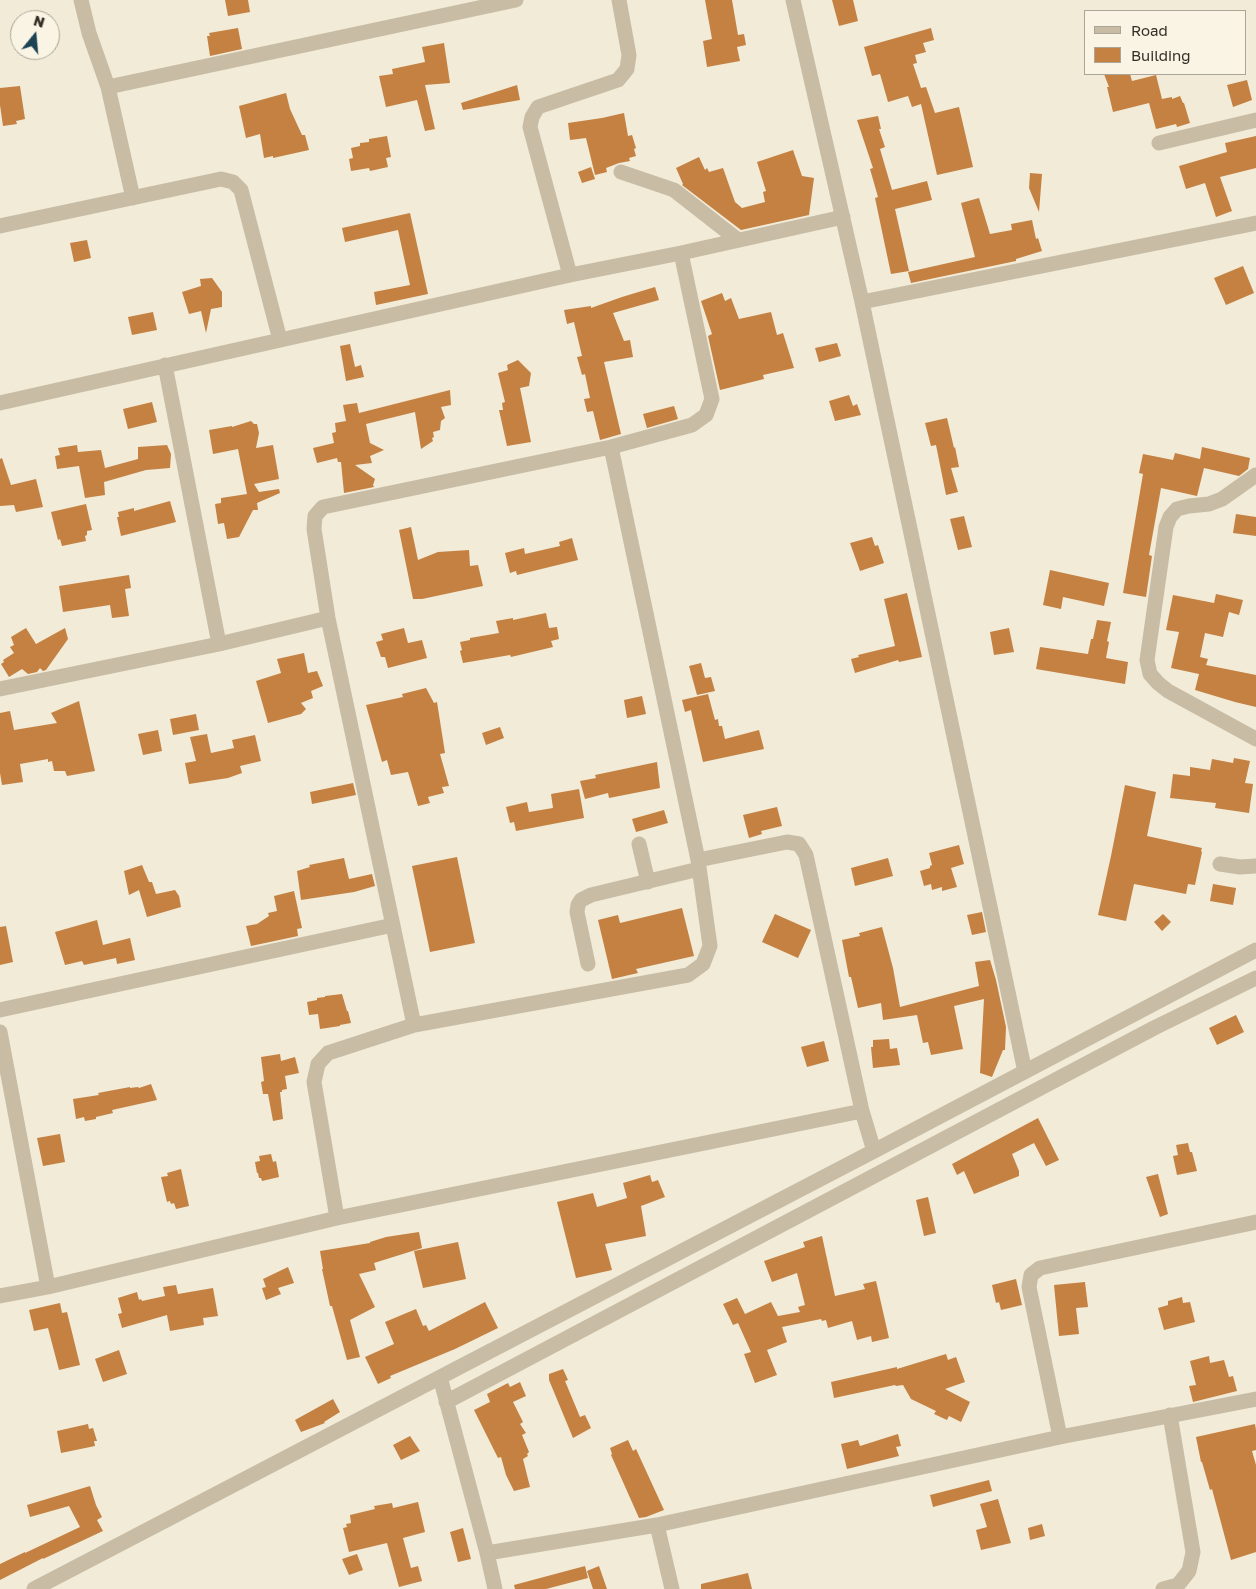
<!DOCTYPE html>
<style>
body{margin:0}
#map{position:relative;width:1256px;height:1589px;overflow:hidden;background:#f1ebd8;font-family:"Golos Text",sans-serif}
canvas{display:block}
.legend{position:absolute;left:1084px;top:10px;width:162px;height:65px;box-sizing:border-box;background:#f9f4e4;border:1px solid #aaa598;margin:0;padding:6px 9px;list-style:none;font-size:15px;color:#342e26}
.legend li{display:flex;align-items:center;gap:10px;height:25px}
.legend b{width:25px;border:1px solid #aaa598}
.north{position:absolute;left:10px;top:10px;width:50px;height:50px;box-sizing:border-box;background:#f9f4e4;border:1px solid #aaa598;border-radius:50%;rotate:17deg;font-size:14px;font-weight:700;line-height:20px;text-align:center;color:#342e26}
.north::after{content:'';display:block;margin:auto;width:18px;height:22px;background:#1c4354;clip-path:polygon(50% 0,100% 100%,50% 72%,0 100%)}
</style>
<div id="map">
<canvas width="1256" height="1589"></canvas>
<ul class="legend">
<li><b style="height:6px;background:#c8bda4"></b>Road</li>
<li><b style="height:14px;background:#c48142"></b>Building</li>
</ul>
<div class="north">N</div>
</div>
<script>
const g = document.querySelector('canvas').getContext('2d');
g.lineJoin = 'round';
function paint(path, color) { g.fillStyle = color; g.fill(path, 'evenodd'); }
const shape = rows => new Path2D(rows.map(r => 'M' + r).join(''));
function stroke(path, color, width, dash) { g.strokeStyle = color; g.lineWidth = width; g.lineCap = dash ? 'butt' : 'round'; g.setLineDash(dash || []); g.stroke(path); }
paint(shape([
 [225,0,248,0,250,12,228,16],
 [705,0,732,0,738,35,744,34,746,45,737,47,740,61,707,67,703,41,712,39],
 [832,0,853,0,858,21,839,26],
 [238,28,242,49,210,56,207,36,210,36,209,33],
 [931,28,934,40,923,43,926,52,915,55,917,63,913,64,921,88,926,87,935,113,959,107,973,167,937,175,921,104,912,107,908,96,888,102,880,74,872,76,864,47],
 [444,43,450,83,425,85,435,129,425,131,417,100,386,107,379,76,393,74,392,69,425,62,422,47],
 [1104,74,1130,74,1132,81,1156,75,1162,99,1172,97,1172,99,1180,96,1183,103,1184,103,1190,123,1177,127,1176,124,1156,129,1149,103,1113,112,1107,87,1109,87],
 [1247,80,1252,100,1233,107,1227,85],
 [517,85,520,100,463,110,461,103],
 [20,86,25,119,16,121,17,124,3,126,0,105,0,88],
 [286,93,290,109,302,135,305,135,309,150,273,158,273,156,264,158,260,134,246,138,239,106],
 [624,113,628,136,632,135,636,148,634,149,636,156,629,158,630,161,619,163,606,168,607,172,595,175,586,138,570,140,568,123,602,118],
 [878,116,881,129,879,129,885,147,880,149,892,190,927,181,932,200,895,209,909,271,891,274,875,198,878,197,870,169,873,168,857,120],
 [387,136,391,157,386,158,388,167,370,171,369,168,351,171,349,159,353,158,351,148,360,146,360,143,369,142,369,139],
 [1256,136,1256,168,1220,177,1232,211,1216,217,1205,183,1186,189,1179,166,1227,152,1225,143],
 [793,150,802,176,814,178,809,215,741,230,682,185,683,184,676,168,699,157,705,170,707,168,709,172,723,168,735,202,742,208,765,202,763,192,766,191,757,162],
 [591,167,595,179,582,183,578,172],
 [1030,173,1042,174,1039,212,1029,188],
 [979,198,990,234,1012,230,1011,224,1032,220,1036,239,1038,238,1042,251,1016,259,1016,261,911,283,908,272,975,257,961,203],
 [410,213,428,294,376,305,374,292,410,285,398,230,345,242,342,228],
 [87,240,91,258,74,262,70,243],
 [1243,266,1254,293,1226,305,1214,278],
 [212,278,222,292,222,307,211,309,206,333,201,311,189,314,182,292,201,286,200,279],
 [655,287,659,300,613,313,624,341,630,340,633,357,604,362,621,434,600,440,593,411,587,412,584,399,590,398,585,374,582,375,577,357,582,356,574,322,567,324,564,310,591,306,591,308,622,297],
 [722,293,725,301,731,298,739,319,771,312,777,335,783,333,794,368,763,375,764,379,720,390,708,336,712,334,701,301],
 [153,312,157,330,132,335,128,317],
 [837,343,841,356,819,362,815,348],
 [350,344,355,367,361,365,364,377,346,381,340,346],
 [518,360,531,373,529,386,520,388,531,442,507,446,499,410,503,410,502,403,505,402,498,373,508,370,507,365],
 [450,390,451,405,441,407,445,418,441,421,440,430,433,432,434,437,432,438,433,441,421,449,415,412,366,424,370,443,384,450,370,456,372,463,355,465,375,479,373,485,374,487,344,493,341,462,338,462,337,458,317,463,313,448,334,443,332,433,336,432,335,423,346,421,343,405,357,403,359,413],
 [849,395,853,406,857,404,861,415,835,421,829,401],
 [152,402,157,422,128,429,123,409],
 [674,406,678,419,647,428,643,414],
 [947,418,954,448,955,447,959,467,951,468,958,492,946,495,936,445,931,446,925,423],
 [251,421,254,424,257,424,259,433,256,448,273,445,279,479,254,484,259,492,279,489,280,493,257,503,258,510,253,510,239,537,227,539,224,523,218,524,215,504,221,503,221,498,247,494,238,449,213,454,209,430,232,426,232,427],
 [77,445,78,452,101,450,105,468,138,459,138,447,167,445,171,454,170,468,146,470,104,482,105,495,85,498,79,466,57,469,55,456,60,455,58,448],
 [1202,447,1250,458,1248,469,1239,476,1204,468,1197,496,1161,488,1149,555,1152,556,1146,597,1123,593,1143,474,1139,473,1143,454,1173,460,1175,453,1200,459],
 [2,458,11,485,36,479,43,507,16,512,14,505,0,506,0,459],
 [170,501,176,522,121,536,117,517,119,517,118,512,134,508,134,511],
 [86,504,92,530,87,531,87,535,85,536,86,541,62,546,60,539,58,540,51,512],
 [1236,514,1256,517,1256,536,1233,533],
 [964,516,972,547,958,550,950,519],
 [411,527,418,560,438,552,469,550,470,566,478,565,483,586,422,599,413,599,399,530],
 [872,537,875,546,878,545,884,563,860,571,850,543],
 [572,538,578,560,517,575,516,571,510,573,505,553,524,548,525,554,560,546,559,542],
 [1050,570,1109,583,1104,606,1063,597,1061,609,1043,605],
 [129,575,131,588,125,589,129,616,112,618,110,605,63,612,59,586],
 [907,593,922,657,899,662,898,660,855,673,851,659,859,657,858,655,895,646,884,599],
 [1216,594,1243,600,1239,615,1229,612,1223,637,1205,633,1200,657,1208,659,1206,665,1256,675,1256,707,1235,702,1195,690,1199,674,1171,668,1179,632,1166,630,1173,595,1214,603],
 [546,613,549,628,557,627,559,639,551,641,553,647,511,657,510,655,463,663,460,651,462,650,460,642,470,640,470,638,499,633,496,621,513,618,513,620],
 [1097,620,1111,622,1107,641,1109,642,1106,658,1128,662,1125,684,1036,669,1040,647,1088,654,1091,639,1093,639],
 [26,628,36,644,65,628,68,639,46,670,43,671,40,668,37,672,28,674,22,669,9,677,1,664,4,662,3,660,14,653,10,647,14,645,11,637],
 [404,628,408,643,422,640,427,658,388,668,385,657,381,657,376,642,383,640,381,634],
 [1009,628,1014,652,994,655,990,632],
 [304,653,308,673,317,671,323,686,311,691,313,698,301,703,306,709,301,714,268,723,256,681,281,673,277,659],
 [701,663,705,678,711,677,715,691,697,695,689,666],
 [426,688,434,703,437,702,445,753,440,754,449,786,442,787,444,793,428,797,430,803,418,806,408,772,391,775,387,760,382,762,366,705,403,697,402,694],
 [708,694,715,720,718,719,719,726,722,726,725,739,759,730,764,749,703,762,691,710,685,712,682,700],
 [642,696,646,714,627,718,624,700],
 [79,701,95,771,67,776,65,771,54,771,52,761,48,762,48,759,20,764,23,782,2,785,0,773,0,713,10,711,14,730,57,723,51,713],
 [196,714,199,730,173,735,170,719],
 [500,727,504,738,486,745,482,733],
 [158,730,162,751,143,755,138,734],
 [207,734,211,753,234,748,232,740,255,735,261,761,240,766,242,773,228,778,189,784,185,763,196,761,190,737],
 [1234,758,1250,761,1245,783,1253,784,1249,813,1215,808,1216,803,1170,798,1173,774,1190,776,1190,767,1210,770,1212,759,1233,763],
 [657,762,660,788,609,798,608,793,585,799,580,781,596,778,595,775],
 [353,783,356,795,312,804,310,792],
 [1125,785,1156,792,1147,836,1202,848,1201,851,1202,852,1195,885,1188,884,1186,894,1134,884,1126,921,1098,915,1111,856],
 [579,789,584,818,516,831,514,822,510,823,506,807,527,802,529,812,553,808,551,794],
 [777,807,782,826,761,831,762,834,749,838,743,815],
 [664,810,668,823,636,832,632,819],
 [959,845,964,864,951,868,957,887,942,891,942,887,932,890,931,884,924,886,920,871,930,868,930,866,932,865,929,853],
 [457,857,475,943,430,952,412,866],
 [344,858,349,879,372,874,375,886,354,892,301,900,297,871,310,867,309,865],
 [888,858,893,876,855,886,851,868],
 [142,865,149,882,152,882,156,894,175,890,179,896,181,907,147,917,139,890,129,895,124,871],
 [1213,884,1236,888,1233,905,1210,901],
 [294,891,302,928,297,929,298,936,251,946,246,926,257,924,269,916,268,913,277,911,274,896],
 [682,908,694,956,636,969,638,973,612,979,598,920,618,915,620,923],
 [982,912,986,932,972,935,967,915],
 [775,914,811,930,798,958,762,942],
 [1163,914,1171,922,1162,931,1154,922],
 [97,920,103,945,130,938,135,960,117,964,116,958,84,965,82,961,65,965,55,932],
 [6,926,13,962,0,965,0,927],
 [882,927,893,968,900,1007,979,986,975,962,990,960,996,980,1006,1027,1005,1050,1003,1050,992,1077,980,1073,984,999,954,1006,963,1049,931,1055,928,1042,923,1043,917,1015,883,1020,881,1003,858,1008,851,977,849,977,842,940,860,936,859,933],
 [342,994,347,1011,348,1011,351,1023,340,1025,340,1026,320,1029,318,1014,309,1015,307,1002,317,1000,317,998,325,997,325,996],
 [1236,1015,1244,1032,1217,1045,1209,1028],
 [889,1039,890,1049,897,1048,900,1065,873,1068,871,1047,873,1047,873,1040],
 [824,1041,829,1061,807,1067,801,1047],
 [280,1054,281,1061,295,1057,299,1073,285,1076,287,1089,282,1090,282,1092,280,1092,283,1119,273,1121,268,1094,263,1094,261,1082,264,1081,261,1057],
 [151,1084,157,1100,112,1110,113,1113,96,1117,96,1119,85,1121,84,1117,76,1119,73,1099,99,1095,98,1093,130,1087,130,1088,138,1087,139,1088],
 [1038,1118,1059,1160,1046,1166,1034,1143,1012,1154,1019,1171,1019,1176,974,1194,964,1171,957,1175,952,1164],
 [60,1134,65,1162,43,1166,37,1138],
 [1188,1143,1190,1152,1192,1152,1197,1171,1177,1175,1173,1156,1178,1155,1176,1145],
 [271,1154,273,1162,276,1161,279,1177,262,1181,261,1178,259,1178,258,1173,257,1173,255,1162,260,1161,259,1156],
 [181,1169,189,1206,176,1209,174,1203,171,1204,170,1201,167,1202,161,1177,168,1176,167,1173],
 [1158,1174,1168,1214,1160,1217,1146,1177],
 [650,1175,652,1182,658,1180,665,1197,641,1206,646,1236,605,1244,612,1270,576,1278,557,1202,593,1193,597,1207,627,1198,623,1183],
 [928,1197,936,1233,924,1236,916,1200],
 [419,1232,422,1248,374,1263,376,1270,359,1274,375,1307,350,1320,360,1357,347,1360,332,1306,330,1306,322,1269,323,1269,320,1251,370,1243,370,1242,386,1237],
 [822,1236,835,1296,865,1289,863,1284,876,1281,889,1338,872,1342,871,1336,857,1340,852,1321,828,1328,826,1320,822,1321,821,1319,782,1327,787,1342,767,1350,777,1375,755,1383,744,1354,751,1352,738,1323,733,1325,723,1304,737,1298,745,1314,771,1302,778,1316,800,1312,798,1307,805,1305,797,1273,772,1282,764,1261,805,1247,803,1242],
 [458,1242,466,1279,423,1288,414,1251],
 [288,1267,294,1283,278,1288,281,1294,266,1300,262,1288,266,1287,263,1279],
 [1016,1279,1022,1305,1001,1310,999,1302,996,1303,992,1285],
 [1085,1282,1088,1307,1076,1308,1079,1334,1059,1336,1054,1285],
 [176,1285,178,1294,213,1288,218,1316,203,1318,204,1325,170,1331,167,1315,122,1328,118,1314,122,1313,118,1298,137,1292,139,1300,141,1299,142,1301,165,1296,163,1287],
 [1182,1297,1183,1303,1190,1302,1195,1322,1164,1330,1158,1308,1168,1305,1168,1301],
 [485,1302,498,1328,455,1349,390,1376,391,1378,378,1384,365,1357,394,1344,385,1322,416,1309,423,1326,426,1325,429,1331],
 [60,1303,62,1313,67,1312,80,1365,59,1370,48,1328,34,1331,29,1310],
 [119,1350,127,1374,103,1382,95,1359],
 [946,1354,948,1360,956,1357,965,1382,945,1389,970,1402,961,1422,949,1416,947,1420,934,1414,936,1411,911,1399,903,1385,896,1386,895,1385,834,1398,831,1382,897,1367,897,1369],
 [1209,1356,1210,1363,1224,1360,1229,1377,1233,1376,1237,1391,1193,1402,1189,1386,1196,1385,1190,1361],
 [563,1369,568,1380,565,1381,580,1417,585,1415,591,1428,573,1438,549,1380,549,1374],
 [520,1382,526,1396,513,1402,523,1422,520,1424,526,1433,522,1435,529,1452,527,1454,528,1456,523,1459,530,1487,514,1491,506,1475,501,1457,498,1458,474,1410,490,1402,487,1394,508,1383,510,1387],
 [333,1399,340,1412,324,1422,325,1423,301,1432,295,1420],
 [88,1424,89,1429,93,1428,97,1441,94,1441,95,1446,61,1453,57,1431],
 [1255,1424,1256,1430,1256,1450,1252,1451,1256,1465,1256,1552,1231,1560,1212,1489,1210,1490,1202,1462,1201,1462,1196,1437],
 [898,1434,901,1446,896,1447,899,1456,847,1469,841,1444,858,1440,860,1446],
 [410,1436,420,1451,401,1460,393,1445],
 [628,1440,633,1451,636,1449,664,1510,646,1517,639,1518,611,1455,612,1454,610,1448],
 [989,1480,992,1491,933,1507,930,1495],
 [90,1486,96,1505,102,1517,97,1520,103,1531,43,1559,43,1558,0,1580,0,1564,25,1552,25,1553,80,1527,69,1506,30,1517,27,1505],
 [998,1499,1011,1543,981,1550,976,1530,987,1527,980,1504],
 [418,1502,425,1532,403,1538,411,1568,418,1566,422,1581,399,1587,387,1543,349,1552,343,1528,347,1527,346,1524,351,1523,350,1515,375,1509,374,1506,392,1503,393,1508],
 [1042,1524,1045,1536,1030,1540,1028,1528],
 [463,1528,471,1559,458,1562,450,1532],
 [357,1554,363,1570,349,1575,342,1559],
 [585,1566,588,1578,546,1589,515,1589,514,1585],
 [599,1566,607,1589,593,1589,587,1571],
 [748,1573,752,1589,701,1589,701,1584]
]), '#c48142');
stroke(shape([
 [81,0,89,33,108,87,133,198],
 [793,0,862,302,1025,1072],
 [108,87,516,0],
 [1159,143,1256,120],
 [621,172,674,190,738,240],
 [0,226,221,179,233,182,241,190,280,340],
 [570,275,530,127,532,117,538,107,618,80,627,69,629,55,619,0],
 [862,302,1256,223],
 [165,365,219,644],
 [0,403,570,275,681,253,843,217],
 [1256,475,1222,499,1209,504,1189,506,1177,509,1170,517,1166,527,1147,660,1150,674,1158,683,1168,691,1256,739],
 [0,689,219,644,328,618],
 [639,844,648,882],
 [698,860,787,842,799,844,806,855,862,1111],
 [1220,864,1240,867,1256,866],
 [588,964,577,912,578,905,581,900,591,895,699,869],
 [0,1010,393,925],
 [414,1025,328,618,314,529,315,516,323,507,611,447,692,425,706,415,712,399,681,253],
 [0,1032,48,1287],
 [337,1218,314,1082,318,1064,328,1053,414,1025,688,975,703,964,710,946,698,860,611,447],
 [0,1296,48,1287,337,1218,862,1111,874,1151],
 [440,1377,487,1553,495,1589],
 [446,1402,1154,1028,1256,978],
 [1060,1437,1029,1287,1031,1275,1040,1268,1256,1222],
 [657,1525,672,1589],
 [487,1553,657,1525,1060,1437,1256,1399],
 [34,1589,874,1151,1256,950],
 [1163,1589,1178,1585,1189,1571,1193,1552,1170,1415]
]), '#c8bda4', 15);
</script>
